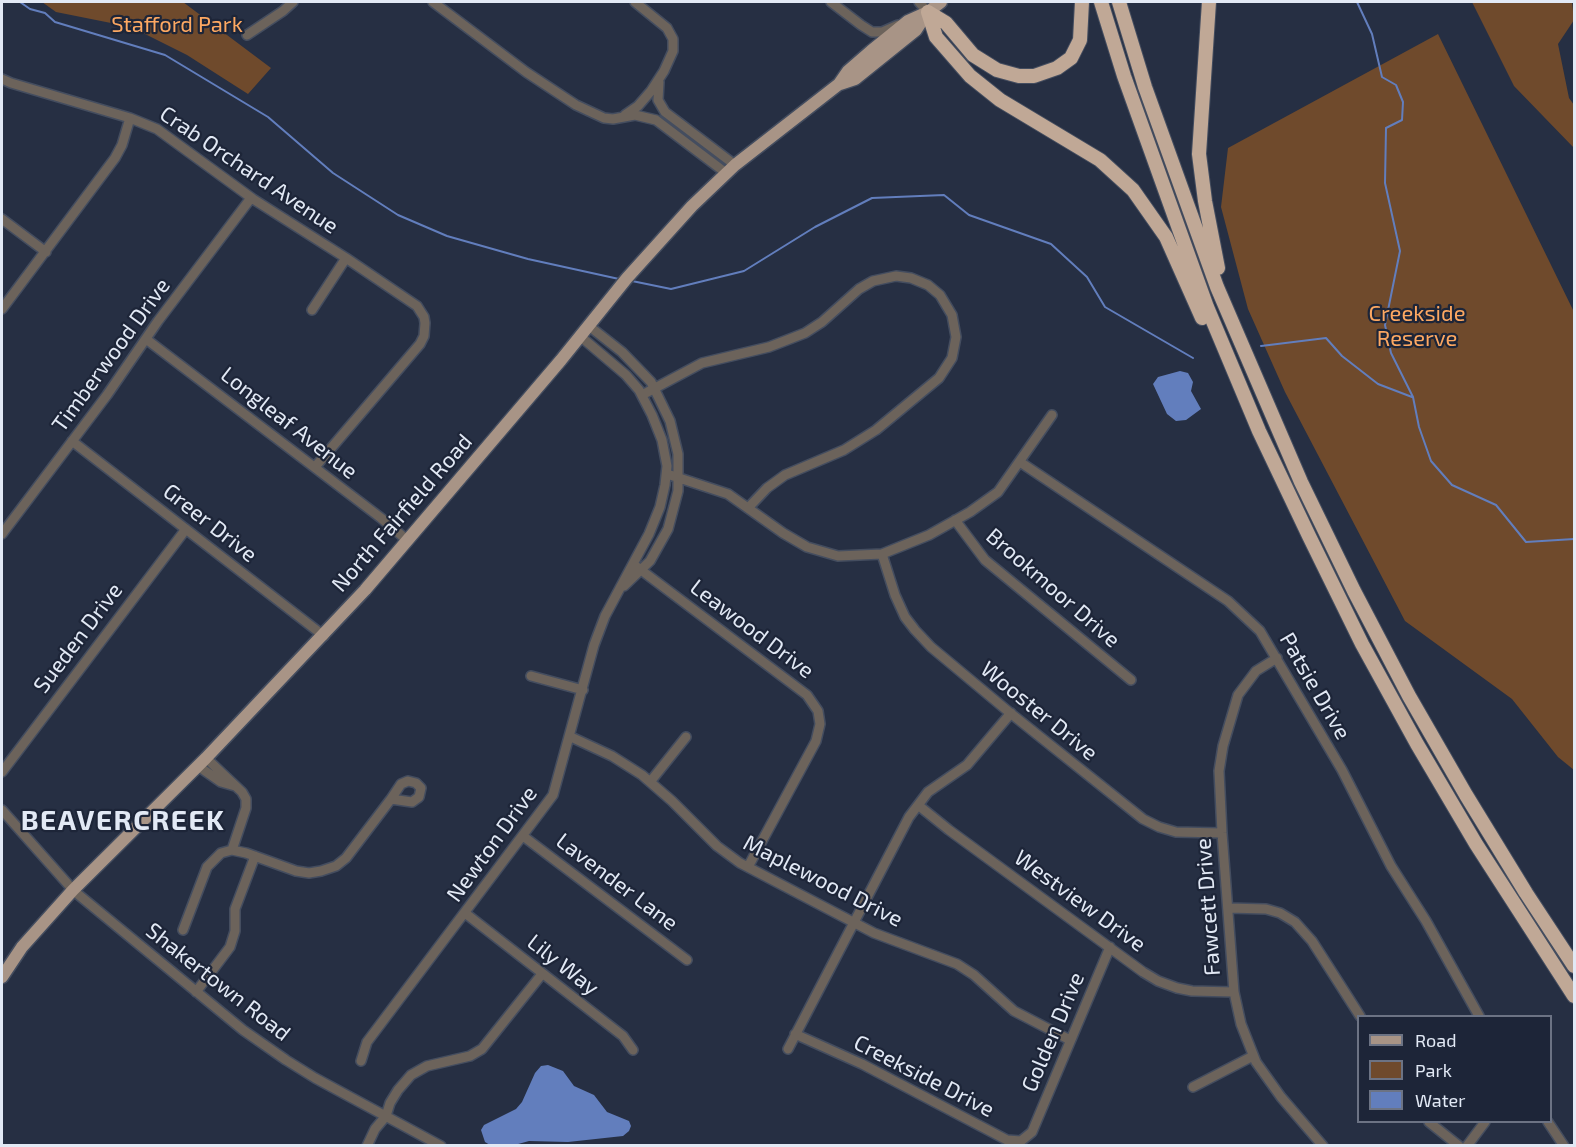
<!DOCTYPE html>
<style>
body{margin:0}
#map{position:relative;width:1576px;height:1147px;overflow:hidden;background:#262f43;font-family:"Exo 2",sans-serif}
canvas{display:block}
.frame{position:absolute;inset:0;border:3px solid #e2e9f5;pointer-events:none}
.legend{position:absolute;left:1357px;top:1015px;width:195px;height:108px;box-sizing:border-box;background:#1d2538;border:2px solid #6c7384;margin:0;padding:8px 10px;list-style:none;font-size:18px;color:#e2e9f5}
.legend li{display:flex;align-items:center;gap:12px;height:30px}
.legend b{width:30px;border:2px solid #6c7384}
</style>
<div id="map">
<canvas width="1576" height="1147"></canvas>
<div class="frame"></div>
<ul class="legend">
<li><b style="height:8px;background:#a89486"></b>Road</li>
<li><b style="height:16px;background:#6f4a2c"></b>Park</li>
<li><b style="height:16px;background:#627ebd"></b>Water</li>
</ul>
</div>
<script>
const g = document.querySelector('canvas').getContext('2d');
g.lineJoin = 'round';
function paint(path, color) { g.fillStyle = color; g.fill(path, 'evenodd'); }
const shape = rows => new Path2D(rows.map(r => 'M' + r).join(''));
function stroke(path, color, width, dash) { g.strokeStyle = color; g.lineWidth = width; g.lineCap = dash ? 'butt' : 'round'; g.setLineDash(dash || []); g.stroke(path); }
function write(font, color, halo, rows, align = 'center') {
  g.font = font + ' "Exo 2",sans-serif'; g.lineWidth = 4.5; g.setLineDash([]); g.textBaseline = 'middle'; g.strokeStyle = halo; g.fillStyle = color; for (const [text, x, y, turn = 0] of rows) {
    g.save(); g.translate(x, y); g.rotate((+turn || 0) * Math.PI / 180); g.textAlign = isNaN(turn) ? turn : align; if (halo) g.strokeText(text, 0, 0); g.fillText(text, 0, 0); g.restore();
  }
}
paint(shape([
 [42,2,183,2,271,68,248,94,187,55,131,27,56,12],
 [1472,2,1572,2,1574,20,1558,44,1569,98,1574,105,1574,148,1514,86],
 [1438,34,1574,312,1574,770,1558,757,1512,699,1405,621,1285,392,1248,309,1221,207,1228,148]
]), '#6f4a2c');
paint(shape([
 [1180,371,1188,373,1193,382,1191,391,1201,409,1186,420,1176,421,1167,414,1153,384,1158,377],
 [548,1065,563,1071,574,1086,594,1095,607,1112,629,1121,631,1126,629,1131,623,1136,568,1142,529,1141,511,1146,490,1145,485,1142,481,1130,484,1125,516,1109,522,1102,535,1073,541,1066]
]), '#627ebd');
stroke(shape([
 [20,2,30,9,45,13,55,22,165,55,268,117,333,173,398,215,447,236,528,259,619,279],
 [1357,2,1372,34,1382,77,1396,85,1403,102,1402,120,1386,128,1385,183,1400,251,1385,325,1391,353,1413,397,1419,427,1431,461,1452,485,1496,505,1526,542,1574,539],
 [632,281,671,289,744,271,815,227,872,198,944,195,969,215,1051,244,1087,277,1105,307,1193,358],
 [1261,346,1326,338,1342,356,1378,384,1412,397]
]), '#627ebd', 2);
const minor = shape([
 [433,2,526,72,576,105,604,118,613,119,635,115,656,120,726,173],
 [831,2,861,25,872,32,882,32,898,25],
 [919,2,928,12],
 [247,35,283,11,293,2],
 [2,79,11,83,130,118,157,129,253,199,346,258,417,306,424,317,425,323,424,336,420,344,315,467],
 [659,82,658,100,665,112,735,165],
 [625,115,638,106,651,91,664,71,673,51,673,39,667,28,635,2],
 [2,219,46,252],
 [2,309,115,158,122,145,130,118],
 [312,310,346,258],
 [589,326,622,352,651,382,670,421,678,454,678,491,668,529,650,561,624,586],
 [146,339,381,518,407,540],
 [642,395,702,363,769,347,805,333,822,322,859,289,873,281,896,276,911,278,928,285,940,295,952,315,956,337,952,358,939,378,876,430,844,450,785,475,767,488,749,507],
 [72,441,324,636],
 [1020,462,1228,601,1260,631,1342,770,1391,866,1426,921,1479,1016],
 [667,474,728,494,783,533,807,547,838,556,882,554,929,535,970,512,998,492,1052,415],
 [955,520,985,560,1131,680],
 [2,534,107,395,158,321,251,198],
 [882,554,895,595,905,617,915,630,931,647,1009,712,1143,819,1159,827,1176,832,1222,833],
 [633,564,807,695,818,711,820,724,816,741,748,867],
 [1277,658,1256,671,1238,695,1223,746,1219,771,1222,833,1234,992,1241,1024,1256,1062,1281,1097,1323,1146],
 [531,676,583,690],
 [571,737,612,756,642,775,672,801,717,846,740,863,874,933,957,964,974,975,1014,1011,1070,1040],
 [206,758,242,792,246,799,246,808,232,850],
 [198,766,221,782,235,786],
 [2,772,186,529],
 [650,782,686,737],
 [918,805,949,830,1143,972,1158,981,1177,988,1192,991,1234,992],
 [2,810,74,891,243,1030,286,1060,315,1078,441,1146],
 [523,836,687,960],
 [1228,908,1266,909,1280,913,1295,922,1312,941,1360,1016],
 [465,913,623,1036,633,1050],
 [183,930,207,867,221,853,232,850,246,853,296,871,309,873,321,871,336,866,346,858,391,799,412,802,419,797,421,788,416,783,408,781,401,784,391,799],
 [196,992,230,947,235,931,235,909,255,856],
 [795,1034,862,1064,1007,1140,1021,1141,1032,1132,1110,947],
 [788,1049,909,817,928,792,967,765,1011,713],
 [361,1061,367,1042,553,795,594,645,605,616,649,534,660,507,665,485,667,466,662,440,652,415,639,390,626,375,580,336],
 [1193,1087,1253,1056],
 [1429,1122,1459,1146],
 [1548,1122,1564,1146],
 [367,1146,375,1129,386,1116,390,1103,398,1090,411,1075,427,1066,470,1056,482,1049,542,974],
 [1467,1146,1485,1122]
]);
const major = shape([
 [840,84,855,79,916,30,927,13],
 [2,977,22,947,73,890,206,758,365,590,561,360,627,278,692,206,735,165,839,84,848,71,871,51,908,21,928,12,941,2]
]);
const highway = shape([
 [1101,2,1124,76,1207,307,1259,431,1309,536,1362,644,1417,744,1476,844,1574,996],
 [1119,2,1145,87,1217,287,1301,482,1354,591,1409,696,1466,795,1526,893,1574,966],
 [1209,2,1199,154,1205,201,1218,268],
 [928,12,936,37,970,76,1000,100,1100,160,1133,190,1166,237,1202,318],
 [928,12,946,23,973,55,997,70,1019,76,1034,76,1057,68,1071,58,1080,40,1082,2]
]);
stroke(minor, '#444d5f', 12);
stroke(major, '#444d5f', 15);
stroke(highway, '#444d5f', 16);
stroke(minor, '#6c635b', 9);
stroke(major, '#a89486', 12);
stroke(highway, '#c0a896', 14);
write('22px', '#fda862', '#1d2538', [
 ["Stafford Park",177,25],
 ["Creekside",1417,314],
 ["Reserve",1417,339]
]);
write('22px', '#e2e9f5', '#1d2538', [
 ["Crab Orchard Avenue",249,170,34],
 ["Timberwood Drive",111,355,-54],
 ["Longleaf Avenue",289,423,38],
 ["North Fairfield Road",402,513,-49],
 ["Greer Drive",210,523,38],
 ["Brookmoor Drive",1053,588,41],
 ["Leawood Drive",752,629,37],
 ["Sueden Drive",78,638,-53],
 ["Patsie Drive",1315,686,60],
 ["Wooster Drive",1039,711,39],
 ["Newton Drive",492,844,-54],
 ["Maplewood Drive",823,881,27],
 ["Lavender Lane",617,882,37],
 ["Westview Drive",1080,901,36],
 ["Fawcett Drive",1208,907,-94],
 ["Lily Way",563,965,38],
 ["Shakertown Road",218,982,38],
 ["Golden Drive",1053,1032,-67],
 ["Creekside Drive",924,1076,27]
]);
g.letterSpacing = '1.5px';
write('bold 28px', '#e2e9f5', '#1d2538', [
 ["BEAVERCREEK",123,821]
]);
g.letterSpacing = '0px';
</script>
